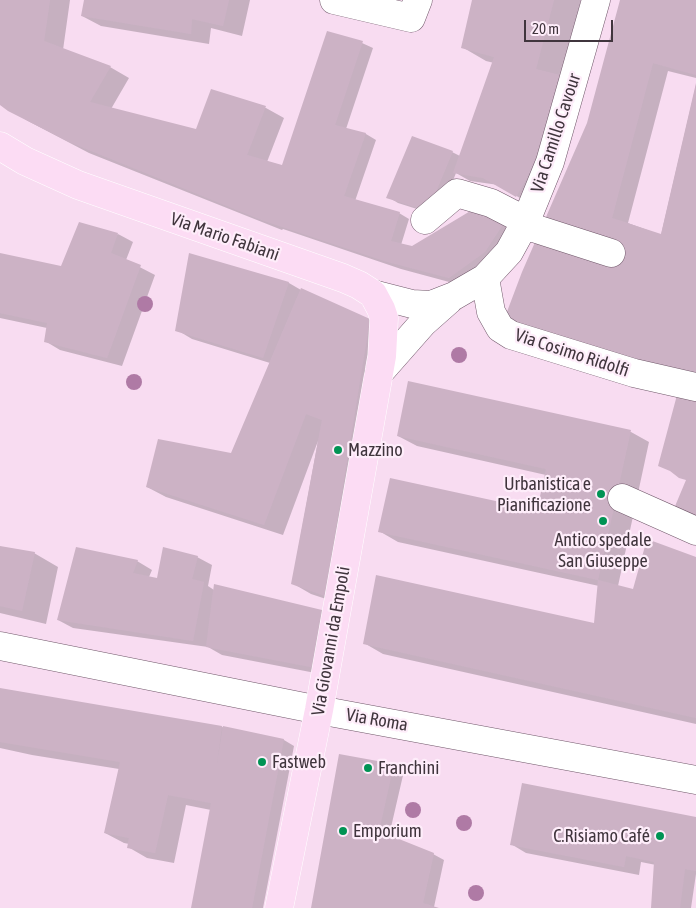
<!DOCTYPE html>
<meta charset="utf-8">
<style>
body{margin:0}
#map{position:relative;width:696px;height:908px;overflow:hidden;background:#f8dcf1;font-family:"Asap Condensed",sans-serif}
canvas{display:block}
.scale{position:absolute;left:524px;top:20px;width:89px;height:22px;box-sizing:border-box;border:2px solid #40353d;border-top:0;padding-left:6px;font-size:15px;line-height:18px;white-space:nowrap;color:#40353d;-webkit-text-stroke:4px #feedfa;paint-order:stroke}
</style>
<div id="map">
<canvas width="696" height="908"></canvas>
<div class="scale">20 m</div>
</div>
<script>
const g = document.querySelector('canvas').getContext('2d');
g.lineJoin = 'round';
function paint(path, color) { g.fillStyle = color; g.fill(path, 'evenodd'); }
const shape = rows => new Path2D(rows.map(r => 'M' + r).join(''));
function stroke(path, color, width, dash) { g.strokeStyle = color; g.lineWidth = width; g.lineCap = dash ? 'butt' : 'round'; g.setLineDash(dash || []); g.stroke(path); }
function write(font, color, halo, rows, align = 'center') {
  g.font = font + ' "Asap Condensed",sans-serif'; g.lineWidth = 4.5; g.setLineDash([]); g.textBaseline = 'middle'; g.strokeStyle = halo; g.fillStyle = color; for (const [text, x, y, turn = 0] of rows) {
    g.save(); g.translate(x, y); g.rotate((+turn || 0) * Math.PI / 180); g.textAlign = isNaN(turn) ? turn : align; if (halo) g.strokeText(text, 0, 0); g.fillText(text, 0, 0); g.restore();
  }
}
paint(shape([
 [0,0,70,0,63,50,110,67,129,78,111,109,197,130,212,91,266,108,284,118,267,162,283,167,362,43,373,48,346,129,366,134,376,140,355,201,399,213,409,219,401,245,413,247,482,206,518,232,464,286,401,269,283,229,282,230,89,153,28,121,0,104],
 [85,0,250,0,242,36,211,28,209,44,101,26,82,16],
 [473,0,581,0,531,205,499,185,470,181,456,173,439,216,398,203,388,197,452,152,460,156,494,63,486,61,462,47],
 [622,0,696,0,696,78,668,71,628,223,661,235,696,85,696,384,522,325,507,316,560,233],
 [118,234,133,242,126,260,155,275,122,366,60,350,45,341,47,328,0,318,0,254,62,267],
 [190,254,289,283,301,290,369,320,388,331,344,605,311,594,292,583,318,441,283,535,166,497,147,487,232,455,270,363,192,339,177,330],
 [631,432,649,442,618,586,634,590,696,558,696,724,383,654,364,643,595,625,599,586,398,542,379,531,538,512,546,475,417,446,398,436],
 [0,547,34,553,58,567,46,624,0,613],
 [197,557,212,565,208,586,214,590,215,586,322,611,337,620,331,676,222,655,208,647,73,628,58,620,137,561,152,570,149,577,158,579],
 [0,690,222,727,284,740,294,746,263,908,193,908,211,810,186,805,174,863,147,858,128,847,129,844,124,843,105,833,119,769,32,755,0,748],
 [393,765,404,771,389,836,433,854,444,860,434,907,437,908,313,908],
 [696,818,696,874,691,908,652,908,656,865,641,862,639,875,526,853,511,844]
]), '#0003');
paint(shape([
 [0,0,50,0,44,41,111,66,90,102,196,129,211,89,266,106,247,155,282,165,327,31,363,41,335,125,366,133,344,196,400,212,391,241,412,246,482,204,504,223,485,252,449,278,384,261,264,221,69,142,8,111,0,105],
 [84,0,229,0,223,26,192,19,191,34,81,16],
 [472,0,554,0,536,69,564,76,549,128,527,178,516,197,483,178,453,173,494,57,461,48],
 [620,0,696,0,696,75,653,63,612,218,661,234,696,83,696,379,608,356,505,317,522,272,587,123],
 [412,136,453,151,428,211,386,198],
 [79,222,118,233,111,253,141,265,107,358,44,342,47,323,0,313,0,253,61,266],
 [189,253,289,282,263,358,175,331],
 [301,288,370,319,325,596,291,584,322,420,306,414,264,525,146,487,158,439,231,453],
 [408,381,631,430,598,580,378,532,390,478,537,510,546,469,397,436],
 [677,395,696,398,696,522,673,511,686,480,679,478,670,471,658,466],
 [647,539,696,557,696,718,363,644,376,575,594,623,598,580,633,589],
 [0,546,35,552,22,611,0,606],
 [76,547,138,560,133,573,157,578,163,547,198,556,192,579,204,582,193,641,57,620],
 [214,584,322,610,316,668,206,647],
 [0,688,222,726,216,770,223,726,284,739,252,908,191,908,211,803,168,795,155,853,127,848,129,838,104,833,120,762,0,742],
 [339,754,394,764,379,831,434,853,423,903,439,908,311,908],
 [522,783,696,817,696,871,685,869,680,908,651,908,654,862,626,856,624,867,510,845]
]), '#ccb2c5');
const minor = shape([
 [334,0,411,18,418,0],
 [425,220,457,193,491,203,526,221],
 [524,225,611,253],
 [485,278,491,312,500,328,511,335,634,373,696,387],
 [373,294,412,304,431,305,454,296,485,278,509,252,526,221,550,162,596,0],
 [379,373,423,323,449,300],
 [622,498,696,531],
 [0,646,319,710,696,780]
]);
const major = shape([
 [0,146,25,161,78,185,343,278,359,285,373,294,381,309,384,318,382,356,319,710,279,908]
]);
stroke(minor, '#70586a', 29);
stroke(major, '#fff', 29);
stroke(minor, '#fff', 28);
stroke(major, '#fcdcf4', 28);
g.fillStyle = '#af7aa5';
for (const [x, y] of [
 [145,304],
 [459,355],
 [134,382],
 [413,810],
 [464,823],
 [476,893]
]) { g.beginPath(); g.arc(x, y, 8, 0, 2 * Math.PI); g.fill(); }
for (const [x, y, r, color] of [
 [338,450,5,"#009354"],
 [601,494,5,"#009354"],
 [603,521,5,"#009354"],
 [262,762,5,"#009354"],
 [368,768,5,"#009354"],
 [343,831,5,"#009354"],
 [660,836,5,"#009354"]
]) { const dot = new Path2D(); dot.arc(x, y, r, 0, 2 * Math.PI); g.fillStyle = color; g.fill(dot); stroke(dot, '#feedfa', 2); }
write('18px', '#40353d', '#feedfa', [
 ["Via Camillo Cavour",556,133,-72],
 ["Via Mario Fabiani",225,237,19],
 ["Via Cosimo Ridolfi",572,353,18],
 ["Via Giovanni da Empoli",331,641,-80],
 ["Via Roma",377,720,10]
]);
write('18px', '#40353d', '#feedfa', [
 ["Mazzino",348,450],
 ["Urbanistica e",591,484,"right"],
 ["Pianificazione",591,505,"right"],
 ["Antico spedale",603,540,"center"],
 ["San Giuseppe",603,561,"center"],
 ["Fastweb",272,762],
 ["Franchini",378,768],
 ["Emporium",353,831],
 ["C.Risiamo Café",650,836,"right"]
], 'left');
</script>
